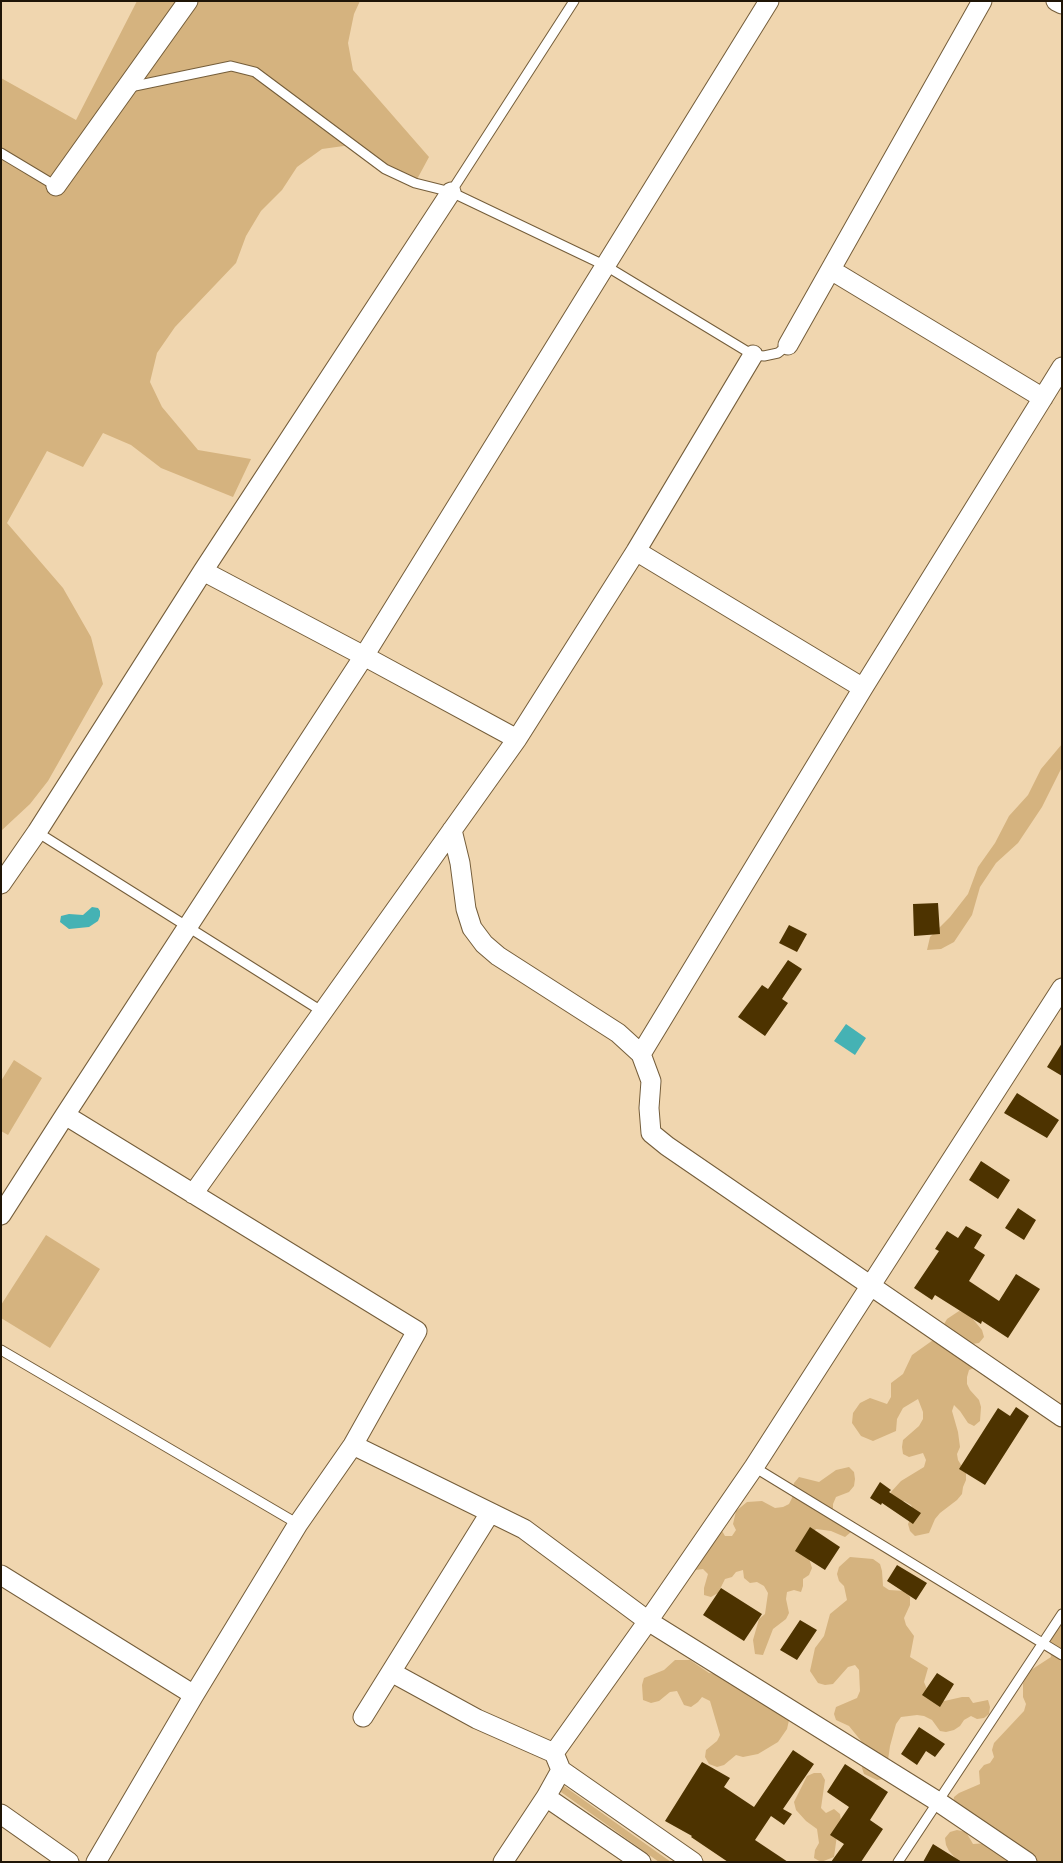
<!DOCTYPE html>
<style>
body{margin:0}
#map{position:relative;width:1063px;height:1863px;overflow:hidden;background:#f0d6af;font-family:"Sofia Sans Condensed",sans-serif}
canvas{display:block}
.frame{position:absolute;inset:0;border:2px solid #1f1507;pointer-events:none}
</style>
<div id="map">
<canvas width="1063" height="1863"></canvas>
<div class="frame"></div>
</div>
<script>
const g = document.querySelector('canvas').getContext('2d');
g.lineJoin = 'round';
function paint(path, color) { g.fillStyle = color; g.fill(path, 'evenodd'); }
const shape = rows => new Path2D(rows.map(r => 'M' + r).join(''));
function stroke(path, color, width, dash) { g.strokeStyle = color; g.lineWidth = width; g.lineCap = dash ? 'butt' : 'round'; g.setLineDash(dash || []); g.stroke(path); }
paint(shape([
 [137,1,360,1,354,14,348,43,353,70,429,157,415,183,351,145,322,149,297,167,282,190,261,211,246,236,236,263,175,327,157,353,150,382,162,407,198,450,251,459,233,497,161,468,131,445,103,433,83,467,47,451,7,523,63,588,91,637,103,684,48,781,30,804,1,831,1,78,76,120],
 [1062,744,1062,767,1042,807,1018,843,996,863,980,887,972,915,954,942,941,949,927,950,930,937,950,917,968,894,978,867,995,843,1009,816,1028,795,1041,769],
 [14,1060,42,1078,8,1135,1,1131,1,1081],
 [46,1235,100,1269,50,1348,1,1318,1,1305],
 [959,1311,966,1313,972,1318,982,1330,984,1337,979,1343,972,1344,976,1367,969,1370,967,1377,967,1384,970,1390,979,1400,981,1407,980,1421,974,1426,968,1423,960,1411,954,1405,952,1411,958,1432,960,1447,957,1454,958,1460,966,1473,966,1480,963,1487,962,1494,957,1500,940,1513,935,1519,929,1533,915,1536,910,1531,908,1524,914,1511,911,1505,904,1501,898,1507,892,1504,891,1492,901,1481,924,1467,926,1460,923,1453,909,1457,903,1454,902,1447,903,1440,919,1426,923,1419,923,1412,918,1399,903,1408,897,1419,896,1431,873,1441,861,1436,852,1423,853,1413,860,1403,870,1398,887,1404,891,1397,891,1383,903,1374,912,1355,936,1338,947,1319],
 [849,1467,854,1472,855,1479,854,1486,849,1492,836,1497,833,1504,833,1511,849,1525,851,1532,845,1537,831,1531,816,1529,804,1542,812,1568,809,1575,803,1579,803,1586,801,1592,794,1590,787,1592,786,1599,789,1613,786,1619,773,1629,763,1655,755,1654,753,1640,759,1619,765,1614,768,1593,764,1586,757,1582,750,1583,744,1578,743,1570,736,1572,732,1577,725,1579,718,1593,711,1597,704,1595,704,1588,708,1574,703,1569,695,1570,689,1566,718,1524,725,1536,732,1536,736,1530,733,1524,736,1511,747,1502,762,1501,775,1508,783,1507,789,1504,792,1498,794,1483,799,1477,819,1482,836,1470],
 [850,1557,873,1559,880,1564,882,1571,883,1586,889,1590,905,1591,910,1597,910,1605,904,1618,906,1625,914,1636,910,1657,928,1668,924,1682,929,1694,940,1702,962,1697,969,1697,973,1703,988,1700,990,1707,989,1714,984,1718,977,1719,971,1716,964,1720,960,1726,954,1730,946,1732,940,1731,932,1720,924,1716,917,1715,901,1717,896,1724,890,1746,888,1760,889,1774,884,1779,877,1780,864,1774,862,1768,866,1747,849,1726,836,1720,834,1714,836,1707,857,1698,860,1691,859,1670,855,1665,848,1667,833,1684,825,1685,818,1683,810,1671,815,1648,824,1636,830,1614,847,1600,844,1586,839,1581,837,1574,839,1567],
 [1062,1611,1062,1862,959,1862,949,1851,946,1845,945,1838,950,1832,957,1830,966,1832,973,1844,987,1843,953,1805,954,1797,959,1793,980,1784,979,1771,984,1765,990,1763,994,1757,992,1750,994,1743,1024,1711,1026,1704,1023,1697,1023,1683,1031,1670,1051,1657,1047,1630],
 [675,1660,690,1660,709,1673,717,1674,790,1716,787,1729,778,1742,758,1754,743,1757,736,1755,724,1765,717,1767,709,1764,705,1757,706,1750,717,1741,720,1735,710,1701,702,1697,698,1702,691,1707,684,1705,677,1691,670,1692,659,1701,651,1703,643,1700,642,1685,644,1678,664,1670],
 [814,1773,821,1773,825,1780,821,1808,826,1813,834,1809,840,1814,841,1821,838,1828,834,1857,821,1862,814,1858,815,1850,819,1843,817,1829,806,1821,796,1810,794,1802,807,1776],
 [563,1786,564,1786,671,1862,659,1862,561,1792,560,1790]
]), '#d5b37f');
paint(shape([
 [92,907,98,908,100,911,100,916,98,921,89,927,69,929,60,922,61,916,69,914,83,915],
 [846,1024,866,1038,855,1055,834,1041]
]), '#45b2b4');
paint(shape([
 [938,903,940,934,914,936,913,904],
 [789,925,807,934,797,952,779,943],
 [788,960,802,969,782,999,788,1003,765,1036,738,1017,762,985,768,989],
 [1062,1043,1062,1076,1047,1067],
 [1017,1093,1059,1120,1047,1138,1004,1113],
 [981,1161,1010,1180,998,1199,969,1180],
 [1018,1208,1036,1220,1024,1240,1005,1228],
 [966,1226,982,1235,974,1248,985,1255,969,1281,999,1301,1016,1274,1040,1289,1008,1338,982,1321,981,1324,935,1295,932,1300,914,1288,939,1251,935,1249,947,1231,958,1238],
 [1016,1407,1029,1416,985,1485,959,1469,998,1408,1010,1416],
 [880,1482,891,1490,889,1492,921,1513,913,1524,882,1503,881,1505,870,1498],
 [810,1527,840,1547,825,1570,795,1551],
 [897,1565,927,1583,916,1600,887,1581],
 [721,1588,762,1614,744,1641,703,1615],
 [800,1620,817,1630,797,1660,780,1650],
 [937,1673,954,1684,940,1707,922,1695],
 [919,1727,945,1744,935,1757,926,1751,917,1765,901,1754],
 [793,1750,814,1764,783,1809,792,1814,784,1825,771,1816,755,1840,788,1862,728,1862,691,1837,692,1836,665,1821,702,1762,730,1778,724,1787,754,1807],
 [845,1764,888,1792,870,1820,883,1829,861,1862,831,1862,844,1844,830,1835,849,1807,827,1792],
 [933,1844,962,1862,923,1862]
]), '#4d3300');
const lane = shape([
 [130,87,231,66,255,72,385,169,415,183,451,192,606,266,753,355,764,356,778,353,788,345],
 [1,153,56,186],
 [451,192,574,1],
 [37,832,323,1012],
 [1,1350,298,1524],
 [754,1467,1062,1655],
 [898,1862,1062,1614]
]);
const street = shape([
 [1056,1,1062,4],
 [56,186,188,1],
 [831,270,1043,398],
 [788,345,982,1],
 [636,551,863,688],
 [203,571,364,656,517,739],
 [452,830,460,863,466,909,472,928,484,944,498,956,618,1033,641,1054,651,1081,649,1108,651,1133,667,1146,1062,1417],
 [1,884,37,832,203,571,451,192],
 [641,1054,863,688,1062,367],
 [65,1115,417,1331,353,1445,298,1524,194,1695,96,1862],
 [193,1194,517,739,636,551,753,355],
 [1,1215,65,1115,364,656,769,1],
 [353,1445,524,1529,648,1621,937,1801,1027,1862],
 [1,1575,194,1695],
 [391,1672,477,1719,554,1753],
 [363,1717,490,1513],
 [561,1770,693,1862],
 [546,1797,641,1862],
 [1,1814,69,1862],
 [503,1862,546,1797,561,1770,554,1753,648,1621,754,1467,1062,988]
]);
stroke(lane, '#745d3a', 11);
stroke(street, '#745d3a', 21);
stroke(lane, '#fff', 9);
stroke(street, '#fff', 19);
</script>
